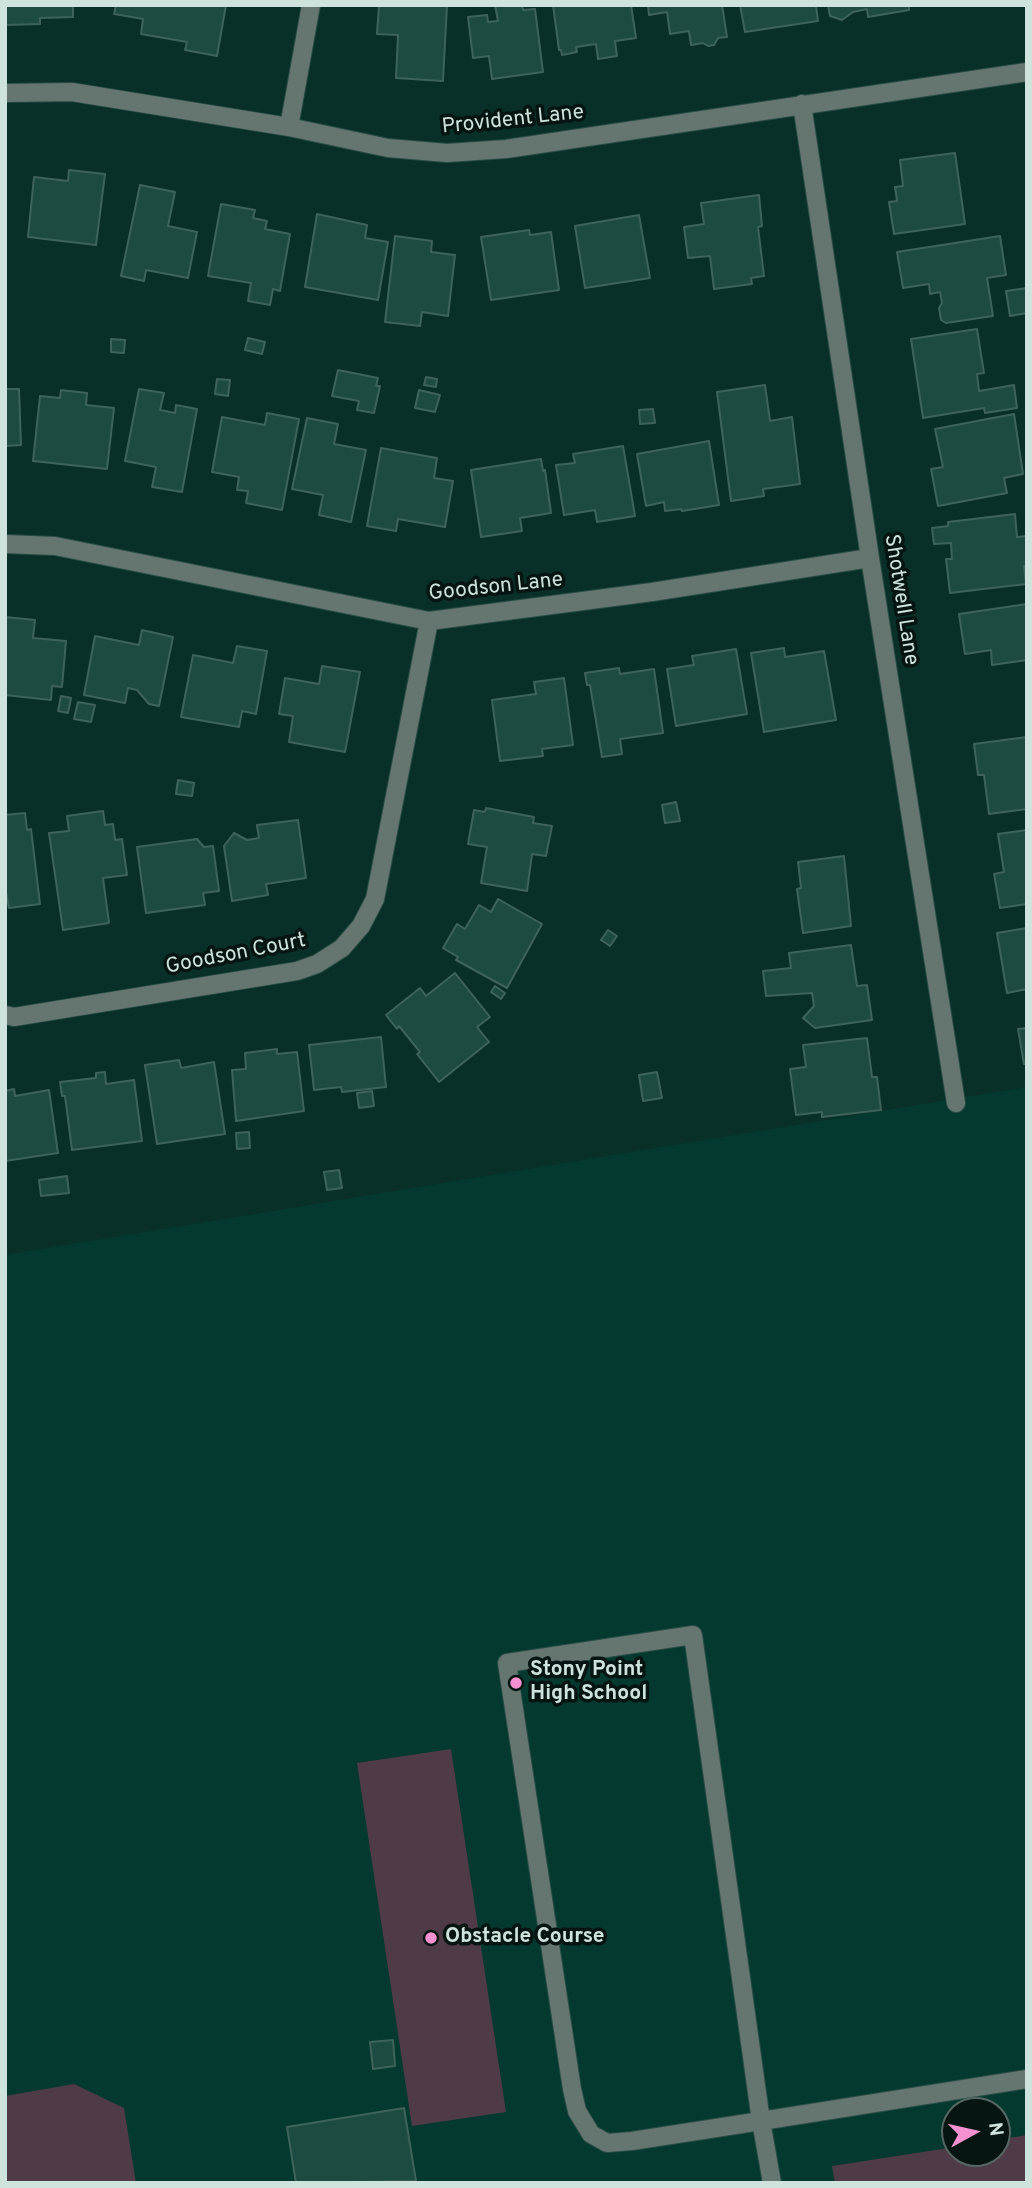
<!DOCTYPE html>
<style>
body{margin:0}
#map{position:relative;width:1032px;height:2188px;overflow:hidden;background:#093028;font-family:Overpass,sans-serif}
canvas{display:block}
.frame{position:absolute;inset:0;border:7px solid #cfe3dd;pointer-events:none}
.north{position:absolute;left:941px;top:2097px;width:70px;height:70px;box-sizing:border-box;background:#061511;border:2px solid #566763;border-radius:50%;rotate:82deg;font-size:19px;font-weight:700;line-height:28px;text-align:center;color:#cfe3dd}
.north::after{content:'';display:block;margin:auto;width:24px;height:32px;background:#f590d1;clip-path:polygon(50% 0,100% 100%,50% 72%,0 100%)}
</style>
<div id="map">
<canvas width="1032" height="2188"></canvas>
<div class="frame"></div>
<div class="north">N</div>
</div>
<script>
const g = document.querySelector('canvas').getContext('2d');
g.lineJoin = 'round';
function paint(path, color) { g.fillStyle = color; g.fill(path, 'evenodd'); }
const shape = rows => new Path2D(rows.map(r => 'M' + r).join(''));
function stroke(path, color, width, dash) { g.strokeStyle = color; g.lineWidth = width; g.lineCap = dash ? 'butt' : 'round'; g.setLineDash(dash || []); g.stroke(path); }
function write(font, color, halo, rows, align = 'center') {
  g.font = font + ' Overpass,sans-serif'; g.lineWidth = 7; g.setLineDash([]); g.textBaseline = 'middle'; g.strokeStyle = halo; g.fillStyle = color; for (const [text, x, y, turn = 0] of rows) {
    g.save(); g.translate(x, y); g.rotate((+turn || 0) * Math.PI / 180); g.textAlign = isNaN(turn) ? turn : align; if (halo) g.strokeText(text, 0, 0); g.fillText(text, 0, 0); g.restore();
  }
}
paint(shape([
 [1027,1087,1027,2183,5,2183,5,1255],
 [955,2111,997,2111,997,2153,955,2153]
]), '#03392f');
paint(shape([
 [451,1749,506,2112,412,2126,357,1763],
 [74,2084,124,2108,136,2183,5,2183,5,2096],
 [1027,2135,1027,2183,835,2183,832,2166,955,2147,955,2153,997,2153,997,2140]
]), '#4f3b47');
const building = shape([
 [5,5,73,5,73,17,40,18,40,24,5,25,5,5],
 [116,5,226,5,217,56,185,50,187,42,141,34,143,19,114,14,116,5],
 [379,5,447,5,443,81,396,78,398,35,377,34,379,5],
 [495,5,522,5,523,10,535,9,543,72,492,79,489,56,473,58,468,17,487,15,488,22,498,21,495,5],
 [553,5,631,5,636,38,615,41,617,56,598,59,596,44,576,47,577,52,562,55,561,50,559,50,553,5],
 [648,5,722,5,727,37,718,38,714,45,708,46,703,43,691,45,689,31,670,34,667,12,649,15,648,5],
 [740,5,816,5,818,21,745,32,740,5],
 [828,5,909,5,909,10,868,17,867,9,853,12,842,20,830,16,828,5],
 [955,153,965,224,894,234,889,202,897,201,895,187,903,186,900,160,955,153],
 [69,170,105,174,96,245,28,237,34,177,68,181,69,170],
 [140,185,175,192,168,226,197,232,188,278,146,270,144,281,121,276,140,185],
 [759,195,762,226,758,227,764,276,751,278,752,284,714,289,710,256,688,258,684,227,704,224,701,203,759,195],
 [221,204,255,210,253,218,267,221,265,229,290,234,280,291,273,289,270,305,248,301,251,283,208,276,221,204],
 [317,214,367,225,365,238,388,242,378,300,305,287,317,214],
 [639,215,650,278,585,288,575,226,639,215],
 [529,230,530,235,551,232,559,290,491,300,481,237,529,230],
 [395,236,432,241,431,252,455,255,448,316,422,312,420,326,385,322,395,236],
 [1000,236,1006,275,987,278,993,316,946,323,941,320,939,308,942,303,940,292,930,294,929,284,903,288,897,252,1000,236],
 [1027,288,1027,313,1010,316,1006,291,1027,288],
 [977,329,984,373,977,374,979,391,1014,385,1017,408,985,413,984,408,923,418,911,339,977,329],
 [248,338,265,342,262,354,245,350,248,338],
 [111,339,125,340,124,353,111,352,111,339],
 [338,370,378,378,376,386,380,386,374,413,357,410,359,401,332,396,338,370],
 [426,377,437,379,436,387,424,385,426,377],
 [217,379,230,380,228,396,215,394,217,379],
 [765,385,770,421,792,417,800,484,763,489,764,496,731,501,717,392,765,385],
 [5,389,19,389,21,445,5,446,5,389],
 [139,389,164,393,160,410,175,413,176,405,197,409,182,492,152,487,156,467,125,461,139,389],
 [61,390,87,393,86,405,114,408,107,469,33,461,40,396,60,398,61,390],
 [419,390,440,395,435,412,415,408,419,390],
 [653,409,655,423,640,424,639,410,653,409],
 [267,413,299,419,282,510,246,503,248,491,237,490,239,477,212,472,222,417,265,425,267,413],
 [1014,414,1023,474,1004,478,1007,493,938,506,931,469,943,467,935,429,1014,414],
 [307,418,338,424,334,444,366,450,351,522,319,515,323,495,292,489,307,418],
 [709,441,719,505,682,511,681,509,665,511,664,502,646,506,637,454,709,441],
 [623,446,635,516,597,522,595,510,564,515,556,465,575,463,573,454,623,446],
 [381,448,437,458,434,478,453,481,445,527,398,519,396,531,367,526,381,448],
 [541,459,543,471,545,470,551,513,520,518,522,531,481,537,471,470,541,459],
 [1015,514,1017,537,1027,536,1027,566,1024,566,1026,584,950,593,946,559,952,559,951,543,934,544,932,528,948,526,948,522,1015,514],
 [1027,604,1027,660,992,665,991,650,965,654,959,614,1027,604],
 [5,617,35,620,33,638,66,641,62,687,52,686,51,700,5,695,5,617],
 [142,630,173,637,159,706,149,704,137,690,128,688,125,703,84,695,95,636,139,645,142,630],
 [237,646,267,651,256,714,242,711,239,727,181,717,193,655,233,663,237,646],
 [784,648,785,657,824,651,836,720,764,732,751,653,784,648],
 [736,649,747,714,676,726,667,669,694,665,692,656,736,649],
 [322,666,360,672,345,752,289,742,293,716,279,714,285,678,319,684,322,666],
 [619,668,620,674,654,669,663,733,620,739,622,754,602,757,590,685,587,685,585,673,619,668],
 [564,678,573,745,542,749,543,756,500,761,492,700,536,694,534,682,564,678],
 [61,696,71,698,68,713,58,711,61,696],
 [78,702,95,705,91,722,74,719,78,702],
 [1027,737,1027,809,989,814,984,775,978,775,974,744,1027,737],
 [178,780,194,783,192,796,176,794,178,780],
 [676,802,680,821,665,823,662,805,676,802],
 [486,808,534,817,533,823,552,826,546,856,532,854,527,891,481,883,487,847,468,844,474,810,485,812,486,808],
 [103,811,105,825,113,824,115,840,122,839,127,875,103,878,109,923,63,930,49,833,69,831,67,816,103,811],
 [25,813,27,830,31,829,40,904,9,908,5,887,5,815,25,813],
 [298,820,306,878,266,884,268,895,232,901,224,846,234,833,247,840,259,838,257,825,298,820],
 [1027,830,1027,904,1000,908,994,874,1004,872,998,834,1027,830],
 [197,839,204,847,213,846,219,891,203,893,205,905,146,913,137,847,197,839],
 [844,856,851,926,803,933,797,889,801,888,798,862,844,856],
 [498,899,542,924,507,988,456,960,458,957,443,948,457,924,465,929,479,905,491,912,498,899],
 [1027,928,1027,989,1007,993,997,933,1027,928],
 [608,930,617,936,610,946,601,940,608,930],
 [851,945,857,986,867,985,872,1020,815,1028,803,1018,814,1006,812,993,766,996,763,971,791,968,789,953,851,945],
 [455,973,490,1017,477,1027,489,1042,439,1082,417,1054,420,1052,399,1026,397,1029,386,1015,420,988,426,996,455,973],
 [495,986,505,993,501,999,491,992,495,986],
 [1027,1028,1027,1064,1024,1064,1018,1029,1027,1028],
 [381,1037,386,1087,342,1092,341,1087,314,1090,309,1045,381,1037],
 [867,1038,872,1077,877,1077,881,1110,822,1117,822,1112,796,1115,790,1069,806,1067,803,1045,867,1038],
 [277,1049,277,1054,297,1052,304,1111,236,1121,232,1070,246,1069,245,1053,277,1049],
 [179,1060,181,1068,214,1062,225,1134,157,1144,145,1065,179,1060],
 [105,1072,106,1084,134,1080,142,1141,72,1150,65,1096,62,1096,60,1082,96,1078,96,1073,105,1072],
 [657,1072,662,1098,643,1101,639,1075,657,1072],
 [14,1089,15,1096,49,1090,58,1153,5,1161,5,1091,14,1089],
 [372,1091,374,1106,359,1108,357,1093,372,1091],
 [249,1132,250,1148,237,1149,236,1133,249,1132],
 [339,1170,342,1188,327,1190,324,1172,339,1170],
 [67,1176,69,1193,41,1196,39,1180,67,1176],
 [393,2040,395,2066,373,2069,370,2042,393,2040],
 [404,2108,416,2181,296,2183,287,2127,404,2108]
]);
paint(building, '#1d4b41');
stroke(building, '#3e635a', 2);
const minor = shape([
 [5,93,72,92,289,127,388,148,447,153,506,149,1027,72],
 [802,104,870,558,956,1103],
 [289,127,311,5],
 [5,544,55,546,429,621,652,592,870,558],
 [5,1015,14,1017,297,971,317,964,342,948,361,926,375,899,429,621],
 [772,2183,761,2121,693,1635,507,1663,572,2089,577,2111,591,2134,607,2143,632,2141,761,2121,1027,2079]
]);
stroke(minor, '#294d45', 20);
stroke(minor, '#657671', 18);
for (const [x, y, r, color] of [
 [516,1683,7,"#f590d1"],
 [431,1938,7,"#f590d1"]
]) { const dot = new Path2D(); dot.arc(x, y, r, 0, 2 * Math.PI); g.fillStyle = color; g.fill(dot); stroke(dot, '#061511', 2.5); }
write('21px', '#cfe3dd', '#061511', [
 ["Provident Lane",513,121,-6],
 ["Goodson Lane",496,588,-6],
 ["Shotwell Lane",900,600,81],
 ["Goodson Court",236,955,-11]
]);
write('bold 21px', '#cfe3dd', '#061511', [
 ["Stony Point",530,1671],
 ["High School",530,1695],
 ["Obstacle Course",445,1938]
], 'left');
</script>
